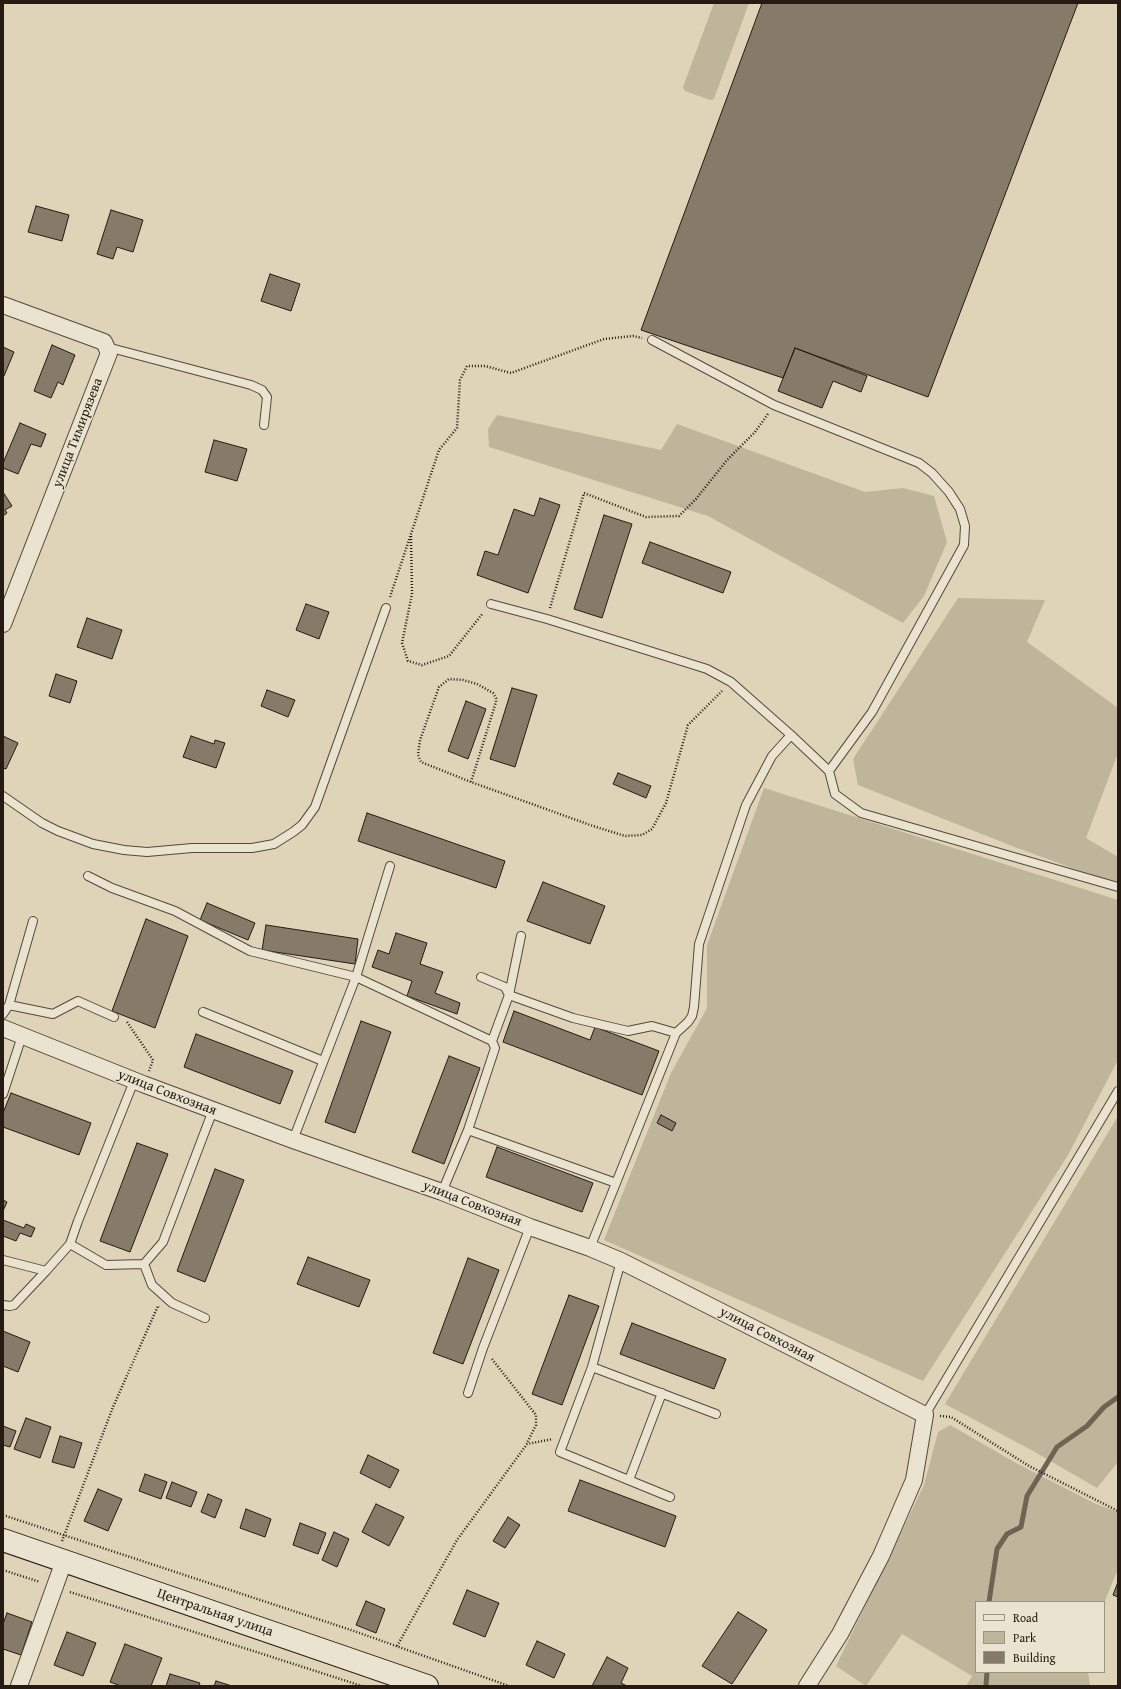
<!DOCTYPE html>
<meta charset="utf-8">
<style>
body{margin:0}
#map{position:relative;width:1121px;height:1689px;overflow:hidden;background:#dfd4b7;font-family:"Gentium Book Plus",serif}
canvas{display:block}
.frame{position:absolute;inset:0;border:4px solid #251b12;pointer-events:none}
.legend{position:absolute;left:975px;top:1601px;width:130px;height:72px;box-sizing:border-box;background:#eae3d0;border:1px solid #9b9384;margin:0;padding:5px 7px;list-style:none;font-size:12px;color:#251b12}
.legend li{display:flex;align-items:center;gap:8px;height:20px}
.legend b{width:20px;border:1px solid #9b9384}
</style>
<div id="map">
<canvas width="1121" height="1689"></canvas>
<div class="frame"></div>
<ul class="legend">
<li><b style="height:5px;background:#eae3d0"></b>Road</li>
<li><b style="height:11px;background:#bfb59b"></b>Park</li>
<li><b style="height:11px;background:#867b68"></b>Building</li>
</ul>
</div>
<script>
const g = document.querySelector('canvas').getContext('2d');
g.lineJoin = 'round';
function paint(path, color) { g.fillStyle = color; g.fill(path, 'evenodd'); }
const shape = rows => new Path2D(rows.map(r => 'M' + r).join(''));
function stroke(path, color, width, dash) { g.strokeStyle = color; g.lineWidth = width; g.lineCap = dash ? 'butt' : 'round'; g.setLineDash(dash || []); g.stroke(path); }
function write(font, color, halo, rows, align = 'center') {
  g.font = font + ' "Gentium Book Plus",serif'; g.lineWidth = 3; g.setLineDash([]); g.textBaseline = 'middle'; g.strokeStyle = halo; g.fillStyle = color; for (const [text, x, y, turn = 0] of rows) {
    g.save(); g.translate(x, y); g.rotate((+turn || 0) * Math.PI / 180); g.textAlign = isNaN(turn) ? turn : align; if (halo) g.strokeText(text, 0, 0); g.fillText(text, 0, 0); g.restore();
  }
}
paint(shape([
 [714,3,749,3,715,96,714,99,710,100,685,91,683,87],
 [497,415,661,450,677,424,865,492,903,488,934,496,947,542,924,596,903,623,708,516,489,447,488,429],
 [958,598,1045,600,1027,642,1118,708,1118,753,1086,838,1118,857,1118,885,1012,846,858,785,853,759],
 [764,788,1118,900,1118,1060,1068,1155,923,1381,604,1240,671,1073,707,1008,707,945],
 [1118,1116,1118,1462,1097,1488,1033,1451,945,1404],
 [950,1425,1016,1463,1096,1504,1118,1512,1118,1569,1104,1603,976,1602,976,1672,1088,1672,1090,1686,966,1686,972,1676,902,1634,866,1686,836,1666,924,1485,938,1432]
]), '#bfb59b');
stroke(shape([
 [989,1602,997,1549,1007,1534,1021,1527,1027,1496,1057,1447,1087,1426,1104,1407,1118,1397],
 [986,1686,987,1672]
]), '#6f6453', 5);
const building = shape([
 [762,3,1078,3,928,397,795,348,783,378,641,330,762,3],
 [36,206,69,215,62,241,28,232,36,206],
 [111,210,143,220,133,252,117,247,113,259,97,254,111,210],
 [270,274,300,284,291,311,261,301,270,274],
 [52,345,75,355,63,385,58,382,51,398,34,391,52,345],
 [3,347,14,352,4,376,3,375,3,347],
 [795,348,867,376,861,392,833,381,822,408,778,391,795,348],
 [20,423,46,434,41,447,31,444,18,474,3,468,3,463,20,423],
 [214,440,247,449,237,481,205,472,214,440],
 [3,492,12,506,5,510,7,513,3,516,3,492],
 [540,498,560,505,528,593,477,575,485,551,498,555,514,509,534,516,540,498],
 [604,515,632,524,602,618,574,609,604,515],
 [650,542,731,572,723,593,642,563,650,542],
 [306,604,329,612,319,639,296,630,306,604],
 [87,618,122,630,112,659,77,647,87,618],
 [56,674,77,681,70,703,49,696,56,674],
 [512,688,537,695,515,767,490,759,512,688],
 [267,690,295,700,288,717,261,706,267,690],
 [466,701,486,709,468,759,448,751,466,701],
 [3,736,18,743,6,769,3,768,3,736],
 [191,736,214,744,215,740,225,743,216,768,183,757,191,736],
 [618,773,651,786,646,798,613,784,618,773],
 [367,813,505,861,496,888,358,841,367,813],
 [543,882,605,906,590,944,527,921,543,882],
 [207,903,255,923,248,940,200,920,207,903],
 [146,919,188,936,155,1028,112,1011,146,919],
 [266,925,358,939,355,964,262,950,266,925],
 [396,933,427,943,420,964,443,972,435,993,460,1003,457,1014,407,996,412,981,372,967,378,950,389,954,396,933],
 [514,1011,590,1040,595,1027,659,1051,642,1095,503,1042,514,1011],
 [361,1021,391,1032,355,1133,325,1122,361,1021],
 [196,1034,293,1071,280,1104,184,1067,196,1034],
 [449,1056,480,1068,444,1164,412,1152,449,1056],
 [11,1093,91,1123,79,1155,3,1127,3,1113,11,1093],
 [661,1115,676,1123,672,1131,657,1123,661,1115],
 [137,1143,168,1154,130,1252,100,1241,137,1143],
 [497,1147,593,1183,582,1212,486,1177,497,1147],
 [215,1169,244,1180,205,1282,177,1271,215,1169],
 [3,1200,7,1202,3,1211,3,1200],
 [3,1220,24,1228,26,1224,35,1228,31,1237,20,1233,16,1241,3,1236,3,1220],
 [308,1257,370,1280,359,1307,297,1284,308,1257],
 [468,1258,499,1270,463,1364,433,1353,468,1258],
 [569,1295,599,1306,562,1405,532,1394,569,1295],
 [632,1323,726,1359,714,1389,620,1354,632,1323],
 [3,1331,30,1342,18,1372,3,1366,3,1331],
 [26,1418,51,1427,40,1458,14,1449,26,1418],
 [3,1426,16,1431,10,1447,3,1445,3,1426],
 [60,1436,82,1443,74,1468,52,1462,60,1436],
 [368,1455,399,1470,390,1488,360,1473,368,1455],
 [145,1474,167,1482,161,1499,139,1491,145,1474],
 [580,1480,676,1516,665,1547,568,1511,580,1480],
 [172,1482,197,1492,191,1507,166,1498,172,1482],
 [98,1489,122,1499,108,1531,84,1521,98,1489],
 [208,1494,222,1500,215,1518,201,1512,208,1494],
 [376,1504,404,1517,389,1546,362,1532,376,1504],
 [246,1509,271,1519,265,1537,240,1528,246,1509],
 [508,1517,520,1525,505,1548,493,1541,508,1517],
 [300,1523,326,1533,318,1554,293,1545,300,1523],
 [334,1532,349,1539,337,1567,322,1560,334,1532],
 [1118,1582,1118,1597,1113,1595,1118,1582],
 [467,1590,499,1603,485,1637,453,1624,467,1590],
 [366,1601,385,1609,376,1633,356,1625,366,1601],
 [738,1612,767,1630,732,1684,702,1666,738,1612],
 [7,1613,32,1622,21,1655,3,1649,3,1624,7,1613],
 [67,1632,96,1643,83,1676,54,1665,67,1632],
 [537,1641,565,1654,554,1678,526,1665,537,1641],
 [125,1644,162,1658,151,1686,121,1686,110,1682,125,1644],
 [607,1657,628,1668,621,1683,627,1686,592,1686,607,1657],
 [170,1674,200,1683,199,1686,166,1686,170,1674],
 [216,1681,232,1686,214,1686,216,1681]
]);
paint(building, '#867b68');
stroke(building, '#251b12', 1);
const lane = shape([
 [652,340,774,405,919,463,932,473,949,492,960,509,965,526,964,545,872,712,829,771,835,794,861,813,1118,887],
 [107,347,251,385,262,390,267,397,264,425],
 [491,604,547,619,707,669,731,682,791,735,829,771],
 [3,796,42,823,58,831,93,844,124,850,147,852,192,848,252,848,274,844,293,832,302,825,315,807,386,608],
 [88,876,112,888,175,911,250,951,356,977,492,1041,509,995,573,1018,628,1031,652,1026,676,1033,590,1248],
 [481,977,505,987,509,995],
 [509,995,521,936],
 [9,1005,53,1014,78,1001,114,1017],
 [203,1012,323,1061],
 [3,1014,9,1005,33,921],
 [676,1033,688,1022,692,1016,694,1007,699,944,746,805,772,756,791,735],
 [3,1094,22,1036],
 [468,1130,616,1183],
 [293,1140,356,977,390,866],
 [442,1192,468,1130,495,1048,492,1041],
 [70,1244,106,1265,144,1264,163,1242,213,1110],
 [3,1260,46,1271,70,1244,78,1221,134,1081],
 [621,1261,592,1367,560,1452,670,1497],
 [144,1264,152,1285,172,1303,205,1318],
 [3,1305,10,1306,14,1305,46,1271],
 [592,1367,716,1414],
 [468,1393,483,1348,530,1227],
 [925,1415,1118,1091],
 [629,1480,662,1393]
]);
const street = shape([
 [3,305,104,342,109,353,3,624],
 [3,1028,143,1084,293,1140,442,1192,530,1227,590,1248,621,1261,925,1415,914,1480,881,1556,840,1634,807,1686],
 [19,1686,64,1561]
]);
const secondary = shape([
 [3,1540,427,1686]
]);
stroke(lane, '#54493b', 10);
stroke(street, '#54493b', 18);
stroke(secondary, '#251b12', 24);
stroke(shape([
 [411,536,412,594,402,643,408,661,422,665,449,656,483,613],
 [390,597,439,450,457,428,460,380,467,366,485,366,511,373,604,339,633,336,642,338],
 [550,608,584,493,646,517,679,516,696,499,727,460,755,432,768,414],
 [471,782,496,702,496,698,493,693,477,684,463,680,449,679,439,687,420,740,418,755,421,762,471,782,593,826,625,836,642,835,652,829,666,803,688,725,722,691],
 [127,1022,153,1060,149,1071],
 [492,1359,536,1415,536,1425,527,1443],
 [940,1416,951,1417,1029,1466,1118,1511],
 [3,1515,351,1630,509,1686],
 [62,1541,113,1407,158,1306,159,1307],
 [3,1570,40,1582],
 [70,1592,362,1686],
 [397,1646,457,1540,527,1444,553,1439]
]), '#251b12', 2.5, [1, 2]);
stroke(lane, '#eae3d0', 8);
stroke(street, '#eae3d0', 16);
stroke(secondary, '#eae3d0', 22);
write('14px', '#251b12', '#eae3d0', [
 ["улица Тимирязева",78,433,-69],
 ["улица Совхозная",167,1093,21],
 ["улица Совхозная",472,1204,21],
 ["улица Совхозная",767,1335,27],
 ["Центральная улица",215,1613,19]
]);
</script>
